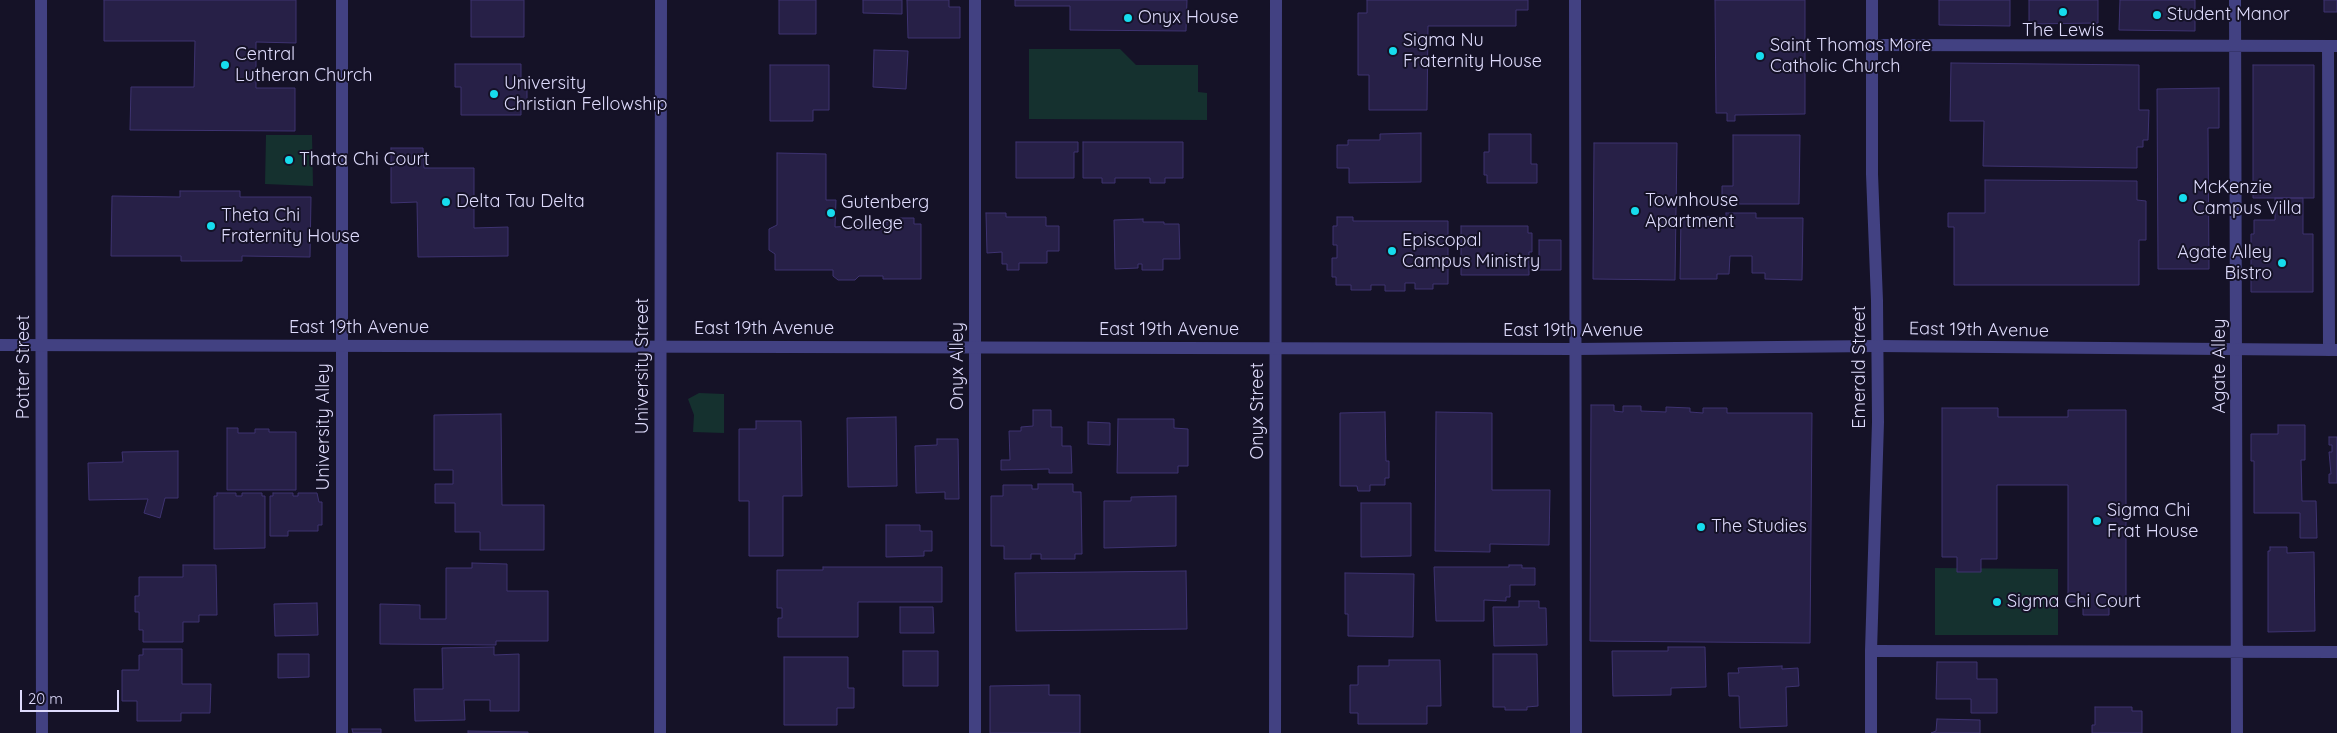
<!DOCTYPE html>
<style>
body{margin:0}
#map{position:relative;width:2337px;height:733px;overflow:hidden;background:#151227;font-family:Quicksand,sans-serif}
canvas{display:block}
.scale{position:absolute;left:20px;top:690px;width:99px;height:22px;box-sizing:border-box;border:2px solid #dedbfc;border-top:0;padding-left:6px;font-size:15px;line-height:18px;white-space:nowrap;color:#dedbfc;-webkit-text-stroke:4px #151227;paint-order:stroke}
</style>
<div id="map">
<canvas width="2337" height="733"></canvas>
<div class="scale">20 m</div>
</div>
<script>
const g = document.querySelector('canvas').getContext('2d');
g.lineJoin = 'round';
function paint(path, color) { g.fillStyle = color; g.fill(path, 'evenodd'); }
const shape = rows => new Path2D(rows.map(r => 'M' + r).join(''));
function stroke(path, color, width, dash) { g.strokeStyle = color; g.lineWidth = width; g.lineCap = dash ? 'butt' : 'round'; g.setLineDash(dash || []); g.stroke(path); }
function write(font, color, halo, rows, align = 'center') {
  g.font = font + ' Quicksand,sans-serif'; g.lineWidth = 4; g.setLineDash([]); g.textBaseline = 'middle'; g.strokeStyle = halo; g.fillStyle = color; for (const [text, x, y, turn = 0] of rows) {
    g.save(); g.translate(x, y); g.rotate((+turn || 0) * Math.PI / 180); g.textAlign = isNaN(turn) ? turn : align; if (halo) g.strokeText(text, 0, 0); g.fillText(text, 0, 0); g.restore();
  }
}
paint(shape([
 [1029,49,1120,49,1136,65,1198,65,1198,92,1207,93,1207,120,1029,119],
 [266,135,312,135,313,186,265,184],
 [699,393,724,394,724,433,693,432,694,415,688,399],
 [1935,568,2058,569,2058,635,1935,635]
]), '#15312f');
const building = shape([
 [104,0,296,0,296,43,256,42,256,88,295,88,295,131,130,130,131,87,194,87,195,41,104,41,104,0],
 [471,0,524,0,524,37,471,37,471,0],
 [779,0,816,0,816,34,779,34,779,0],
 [863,0,902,0,902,14,863,13,863,0],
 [907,0,949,0,949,7,960,7,960,38,908,38,907,0],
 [1015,0,1187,0,1186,31,1070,30,1070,6,1015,6,1015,0],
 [1367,0,1528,0,1528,10,1516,10,1516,26,1428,26,1427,110,1369,110,1369,75,1358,75,1358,13,1367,13,1367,0],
 [1715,0,1805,0,1805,114,1735,115,1735,121,1727,121,1727,113,1716,113,1715,0],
 [1939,0,2010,0,2010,26,1939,25,1939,0],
 [2029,0,2098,0,2098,23,2029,24,2029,0],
 [2120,0,2195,0,2195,31,2119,30,2120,0],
 [2324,0,2337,0,2337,12,2324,12,2324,0],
 [874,50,908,51,906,89,873,87,874,50],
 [1951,63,2139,65,2139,110,2149,110,2148,140,2143,140,2143,147,2137,147,2137,168,1983,166,1984,121,1950,121,1951,63],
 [455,64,521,64,521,81,527,81,527,101,521,101,521,115,461,115,461,87,455,87,455,64],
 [770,65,829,65,829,110,813,110,813,121,770,121,770,65],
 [2253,65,2314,65,2314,198,2253,198,2253,65],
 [2219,88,2219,128,2208,128,2209,269,2158,269,2157,89,2219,88],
 [1421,133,1421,182,1349,183,1349,168,1337,168,1337,145,1348,145,1348,140,1380,140,1380,134,1421,133],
 [1489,134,1531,134,1531,164,1537,164,1537,183,1487,183,1487,175,1484,175,1484,152,1489,152,1489,134],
 [1733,135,1800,135,1799,204,1722,204,1722,186,1733,186,1733,135],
 [1016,142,1078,142,1078,152,1074,152,1074,178,1016,178,1016,142],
 [1083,142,1183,142,1183,178,1165,178,1165,183,1150,183,1150,178,1115,178,1115,183,1102,183,1102,178,1083,178,1083,142],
 [1594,143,1677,143,1675,280,1593,279,1594,143],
 [391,148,423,148,424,168,474,168,474,228,508,227,508,256,418,257,417,202,391,203,391,148],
 [777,153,826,154,826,200,836,200,835,227,883,224,883,222,899,222,899,218,914,218,914,224,921,224,921,279,883,279,883,276,859,276,855,280,838,280,833,276,833,270,775,270,775,254,769,250,769,229,777,225,777,153],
 [1985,180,2137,181,2137,200,2146,201,2146,240,2139,240,2139,285,1954,285,1954,227,1948,227,1948,213,1985,213,1985,180],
 [180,191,240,191,240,197,311,197,310,257,242,256,242,261,181,261,181,256,111,256,112,196,180,197,180,191],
 [2275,198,2303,198,2303,234,2313,234,2313,292,2251,292,2251,234,2254,234,2254,220,2275,220,2275,198],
 [986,213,1006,213,1006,217,1046,217,1046,226,1059,226,1059,251,1047,251,1047,263,1019,263,1019,270,1007,270,1007,264,1002,264,1002,252,987,253,986,213],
 [1726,213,1756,213,1756,218,1803,218,1802,280,1765,279,1765,273,1752,273,1752,256,1730,256,1729,274,1717,274,1717,279,1680,279,1681,217,1726,217,1726,213],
 [1337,217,1353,217,1353,221,1448,221,1448,284,1433,284,1433,289,1415,289,1415,283,1405,283,1405,291,1385,291,1385,285,1371,285,1371,290,1351,290,1351,285,1336,285,1336,277,1332,277,1332,258,1337,258,1337,245,1333,245,1333,226,1337,226,1337,217],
 [1143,219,1143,222,1164,222,1164,224,1179,224,1180,259,1163,259,1163,270,1142,270,1142,264,1138,264,1138,268,1115,269,1114,220,1143,219],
 [1461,226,1528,226,1528,233,1532,233,1532,252,1529,252,1529,275,1461,275,1461,226],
 [1539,240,1561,240,1561,270,1539,270,1539,240],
 [1591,405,1614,405,1614,411,1623,412,1623,406,1641,406,1641,411,1666,412,1666,407,1690,408,1690,412,1703,413,1703,408,1727,408,1727,413,1812,413,1810,643,1590,641,1591,405],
 [1942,408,1998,408,1998,417,2068,417,2068,410,2126,410,2126,601,2109,601,2109,615,2083,615,2083,602,2068,602,2068,485,1997,485,1997,559,1981,559,1981,572,1957,572,1957,557,1942,557,1942,408],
 [1033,410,1051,410,1051,427,1062,427,1062,446,1071,446,1072,473,1049,473,1049,469,1001,470,1001,460,1010,460,1009,431,1021,431,1021,427,1033,426,1033,410],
 [1385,412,1386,461,1389,461,1389,478,1385,478,1385,485,1370,485,1370,491,1358,491,1357,486,1340,486,1340,413,1385,412],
 [1436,412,1492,413,1492,490,1550,490,1549,545,1490,544,1490,552,1435,551,1436,412],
 [501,414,502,505,544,505,544,550,480,550,480,532,455,532,455,503,435,503,435,484,453,484,453,470,434,470,434,415,501,414],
 [896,417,897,486,848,487,847,418,896,417],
 [1118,419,1174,419,1174,428,1188,429,1188,466,1178,466,1178,473,1117,473,1118,419],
 [756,421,801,421,802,496,783,496,783,556,749,556,749,501,739,501,739,429,756,429,756,421],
 [1088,422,1110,423,1110,445,1088,444,1088,422],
 [2278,425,2305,425,2305,460,2301,460,2302,501,2316,501,2317,538,2300,538,2300,513,2254,513,2254,461,2251,461,2251,434,2278,434,2278,425],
 [227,428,238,428,238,433,255,433,255,429,269,429,269,432,296,432,296,490,227,490,227,428],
 [2329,437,2337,437,2337,483,2329,483,2329,474,2331,474,2329,452,2332,452,2332,445,2329,445,2329,437],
 [937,439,958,439,959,499,945,499,945,492,916,493,915,446,937,445,937,439],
 [178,451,178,498,165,498,160,518,144,513,148,499,89,500,88,463,123,462,122,452,178,451],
 [1038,484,1073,484,1073,492,1081,492,1082,554,1075,554,1075,559,1041,559,1041,554,1031,554,1031,559,1004,559,1004,546,991,546,991,496,1003,496,1003,485,1032,485,1032,489,1038,489,1038,484],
 [217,493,236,493,236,496,242,496,242,493,262,493,262,496,265,496,265,548,214,549,214,496,217,496,217,493],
 [273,493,293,493,293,496,298,496,298,493,317,493,319,502,322,502,322,525,318,525,318,531,288,531,288,536,270,536,270,496,273,496,273,493],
 [1176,496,1176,546,1104,548,1104,501,1131,501,1131,497,1176,496],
 [1361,503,1411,503,1411,556,1361,557,1361,503],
 [886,525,920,525,920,531,932,531,932,551,924,551,924,556,886,557,886,525],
 [2270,547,2287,547,2287,553,2314,552,2315,631,2268,632,2268,551,2270,551,2270,547],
 [472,563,507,564,507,591,548,591,548,641,496,641,496,645,380,644,380,604,420,605,420,619,446,619,446,568,472,568,472,563],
 [183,565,216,565,217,615,199,615,199,622,183,622,183,642,143,642,143,630,139,630,139,612,135,612,135,596,139,596,139,577,183,577,183,565],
 [1509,565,1522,565,1522,568,1535,568,1535,585,1510,585,1510,597,1506,597,1506,601,1484,600,1484,621,1436,621,1434,567,1509,567,1509,565],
 [823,567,942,567,942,602,858,602,858,637,778,637,778,618,782,618,782,608,777,608,777,570,823,570,823,567],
 [1186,571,1187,629,1016,631,1015,573,1186,571],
 [1345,573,1414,574,1413,637,1348,636,1348,614,1345,614,1345,573],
 [1519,601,1539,601,1539,608,1546,608,1547,645,1494,646,1493,607,1519,607,1519,601],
 [317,603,318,635,275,636,274,604,317,603],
 [900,607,933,607,934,633,900,633,900,607],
 [494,647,494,655,519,654,519,711,490,711,490,700,464,700,465,720,415,721,414,689,443,689,442,648,494,647],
 [1668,647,1705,647,1706,687,1671,688,1671,695,1613,696,1612,651,1668,651,1668,647],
 [143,649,182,649,182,684,211,684,210,713,181,713,181,721,137,721,137,701,122,701,122,670,139,670,139,655,143,655,143,649],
 [903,651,938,651,938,686,903,686,903,651],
 [278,654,309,654,309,677,278,678,278,654],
 [1493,654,1537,654,1538,706,1527,707,1527,710,1505,710,1505,707,1493,707,1493,654],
 [784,657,848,657,848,688,854,688,854,708,837,708,837,725,784,725,784,657],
 [1389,660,1440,660,1441,706,1427,706,1427,724,1358,724,1358,713,1350,713,1350,685,1358,685,1358,666,1389,666,1389,660],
 [1937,662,1977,662,1977,679,1997,679,1997,713,1971,713,1971,699,1936,699,1937,662],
 [1782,666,1782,669,1798,668,1799,686,1786,687,1787,726,1740,728,1739,696,1729,696,1728,673,1739,673,1738,668,1782,666],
 [1049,685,1049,695,1080,695,1080,733,990,733,990,686,1049,685],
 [2095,707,2132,707,2132,711,2142,711,2142,733,2092,733,2092,725,2095,725,2095,707],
 [1937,719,1980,720,1980,733,1931,733,1936,731,1937,719],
 [352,729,381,729,381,733,353,733,352,729],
 [468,731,528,732,528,733,468,733,468,731]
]);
paint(building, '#272047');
stroke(building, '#3e3371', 1);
stroke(shape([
 [342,0,342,733],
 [975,0,975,733],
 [1575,0,1576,733],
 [2235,0,2237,733],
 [1872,45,2337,46],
 [2328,46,2329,350],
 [1871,651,2337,652]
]), '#424182', 12);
stroke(shape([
 [41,0,42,733],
 [660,733,661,0],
 [1275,733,1276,0],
 [1871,733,1871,651,1878,422,1877,301,1872,174,1872,0]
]), '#424182', 12);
stroke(shape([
 [0,345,1576,349,1877,346,2337,350]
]), '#424182', 12);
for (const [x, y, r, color] of [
 [2063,12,5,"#16dced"],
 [2157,15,5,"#16dced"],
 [1128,18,5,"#16dced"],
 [1393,51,5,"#16dced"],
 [1760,56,5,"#16dced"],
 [225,65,5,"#16dced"],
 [494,94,5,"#16dced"],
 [289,160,5,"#16dced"],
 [2183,198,5,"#16dced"],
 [446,202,5,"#16dced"],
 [1635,211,5,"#16dced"],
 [831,213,5,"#16dced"],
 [211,226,5,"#16dced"],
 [1392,251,5,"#16dced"],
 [2282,263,5,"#16dced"],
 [2097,521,5,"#16dced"],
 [1701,527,5,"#16dced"],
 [1997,602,5,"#16dced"]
]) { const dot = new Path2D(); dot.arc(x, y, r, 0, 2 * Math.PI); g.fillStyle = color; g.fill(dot); stroke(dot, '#151227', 2); }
write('18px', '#dedbfc', '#151227', [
 ["Student Manor",2167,15],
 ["Onyx House",1138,18],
 ["The Lewis",2063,31,"center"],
 ["Sigma Nu",1403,41],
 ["Fraternity House",1403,62],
 ["Saint Thomas More",1770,46],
 ["Catholic Church",1770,67],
 ["Central",235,55],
 ["Lutheran Church",235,76],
 ["University",504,84],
 ["Christian Fellowship",504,105],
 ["Thata Chi Court",299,160],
 ["McKenzie",2193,188],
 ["Campus Villa",2193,209],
 ["Townhouse",1645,201],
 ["Apartment",1645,222],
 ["Delta Tau Delta",456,202],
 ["Gutenberg",841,203],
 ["College",841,224],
 ["Theta Chi",221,216],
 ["Fraternity House",221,237],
 ["Episcopal",1402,241],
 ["Campus Ministry",1402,262],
 ["Agate Alley",2272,253,"right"],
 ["Bistro",2272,274,"right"],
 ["Sigma Chi",2107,511],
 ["Frat House",2107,532],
 ["The Studies",1711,527],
 ["Sigma Chi Court",2007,602]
], 'left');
write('18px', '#dedbfc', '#151227', [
 ["East 19th Avenue",359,328],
 ["East 19th Avenue",764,329],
 ["East 19th Avenue",1169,330],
 ["East 19th Avenue",1979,330,1],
 ["East 19th Avenue",1573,331],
 ["University Street",643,366,-90],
 ["Onyx Alley",958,366,-90],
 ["Agate Alley",2220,366,-90],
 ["Potter Street",24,367,-90],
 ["Emerald Street",1860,367,-90],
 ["Onyx Street",1258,411,-90],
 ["University Alley",324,427,-90]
]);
</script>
